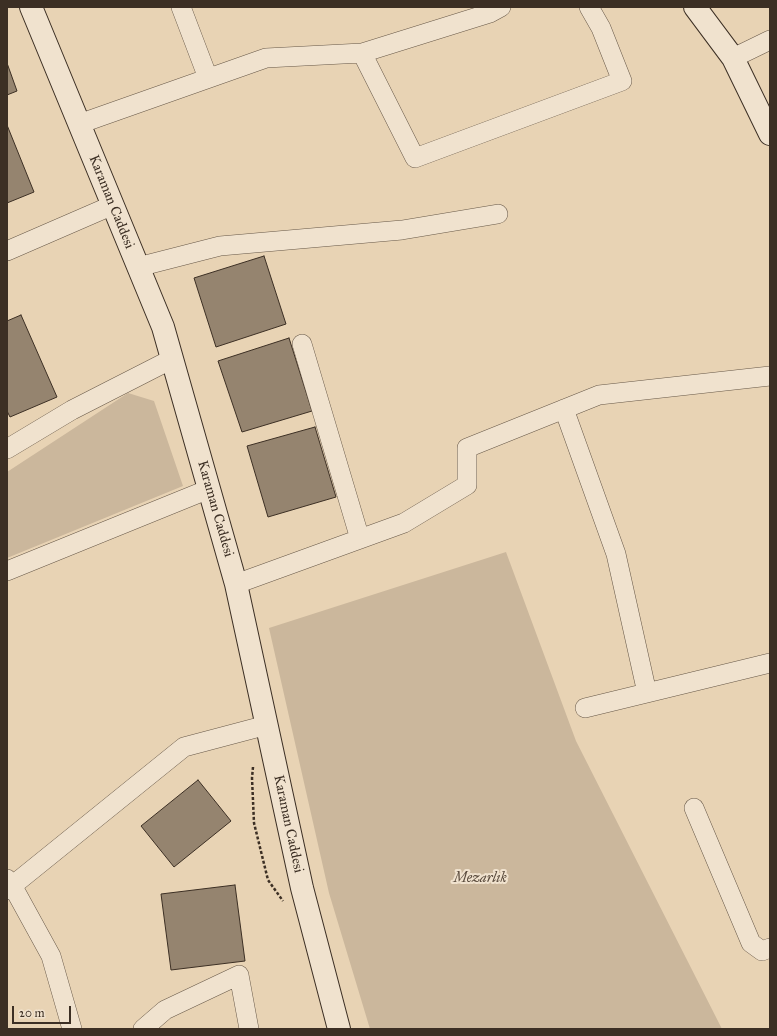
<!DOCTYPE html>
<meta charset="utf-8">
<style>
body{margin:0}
#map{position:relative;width:777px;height:1036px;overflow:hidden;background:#e8d3b4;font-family:"IM FELL Great Primer",serif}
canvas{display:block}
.frame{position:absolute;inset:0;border:8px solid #3c2f24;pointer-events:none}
.scale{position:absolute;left:12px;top:1006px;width:59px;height:18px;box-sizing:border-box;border:2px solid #3c2f24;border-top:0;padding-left:5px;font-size:12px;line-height:14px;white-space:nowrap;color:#3c2f24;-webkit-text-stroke:3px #f0e2ce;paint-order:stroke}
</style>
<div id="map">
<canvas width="777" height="1036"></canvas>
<div class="frame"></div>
<div class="scale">20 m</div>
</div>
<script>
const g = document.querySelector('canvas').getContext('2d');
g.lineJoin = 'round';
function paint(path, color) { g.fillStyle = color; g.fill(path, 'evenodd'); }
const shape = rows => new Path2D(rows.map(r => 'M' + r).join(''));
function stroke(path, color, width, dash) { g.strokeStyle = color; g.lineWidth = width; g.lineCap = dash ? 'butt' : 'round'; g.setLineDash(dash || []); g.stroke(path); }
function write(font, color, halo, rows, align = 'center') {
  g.font = font + ' "IM FELL Great Primer",serif'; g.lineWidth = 4; g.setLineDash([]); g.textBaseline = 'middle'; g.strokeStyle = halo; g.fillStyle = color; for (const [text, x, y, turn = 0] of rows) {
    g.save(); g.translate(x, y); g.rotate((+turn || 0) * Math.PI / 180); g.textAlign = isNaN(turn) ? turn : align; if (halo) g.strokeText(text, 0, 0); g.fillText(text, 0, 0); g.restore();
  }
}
paint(shape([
 [128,393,154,401,183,486,7,558,7,472],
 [506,552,576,741,722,1029,370,1029,329,893,269,628]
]), '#cbb79c');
const building = shape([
 [7,63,17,91,7,95,7,63],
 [7,125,34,192,7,203,7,125],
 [264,256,286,324,216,347,194,278,264,256],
 [21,315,57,397,10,417,7,411,7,321,21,315],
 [289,338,312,411,242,432,218,361,289,338],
 [315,427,336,497,268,517,247,446,315,427],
 [198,780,231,821,174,867,141,826,198,780],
 [235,885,245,961,171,970,161,894,235,885]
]);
paint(building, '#95846f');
stroke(building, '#3c2f24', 1);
const street = shape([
 [181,7,208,78],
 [362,53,415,158,622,81,601,28,589,7],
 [733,58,770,40],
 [79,124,266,58,362,53,490,13,501,7],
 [7,251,113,205],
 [138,267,220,246,402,230,498,214],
 [302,344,360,539],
 [564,409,616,554,647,693],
 [7,449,72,410,172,359],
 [7,571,209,489],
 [236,584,404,523,467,485,467,448,599,395,770,376],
 [585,708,770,663],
 [694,808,751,943,762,951,770,948],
 [7,879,12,885,51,956,72,1029],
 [7,890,184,747,267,725],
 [143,1029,165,1010,239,975,249,1029]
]);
const secondary = shape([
 [31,7,163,327,236,584,302,888,339,1029],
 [695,7,733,58,770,134]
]);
stroke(street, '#675848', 20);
stroke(secondary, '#3c2f24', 24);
stroke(shape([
 [253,767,252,778,254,823,268,880,283,901]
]), '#3c2f24', 2.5, [3, 2]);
stroke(street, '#f0e2ce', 19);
stroke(secondary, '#f0e2ce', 22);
write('14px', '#3c2f24', '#f0e2ce', [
 ["Karaman Caddesi",111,202,68],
 ["Karaman Caddesi",215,509,74],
 ["Karaman Caddesi",288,824,78]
]);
write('italic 14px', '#594a3c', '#f0e2ce', [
 ["Mezarlık",480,879]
]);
</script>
